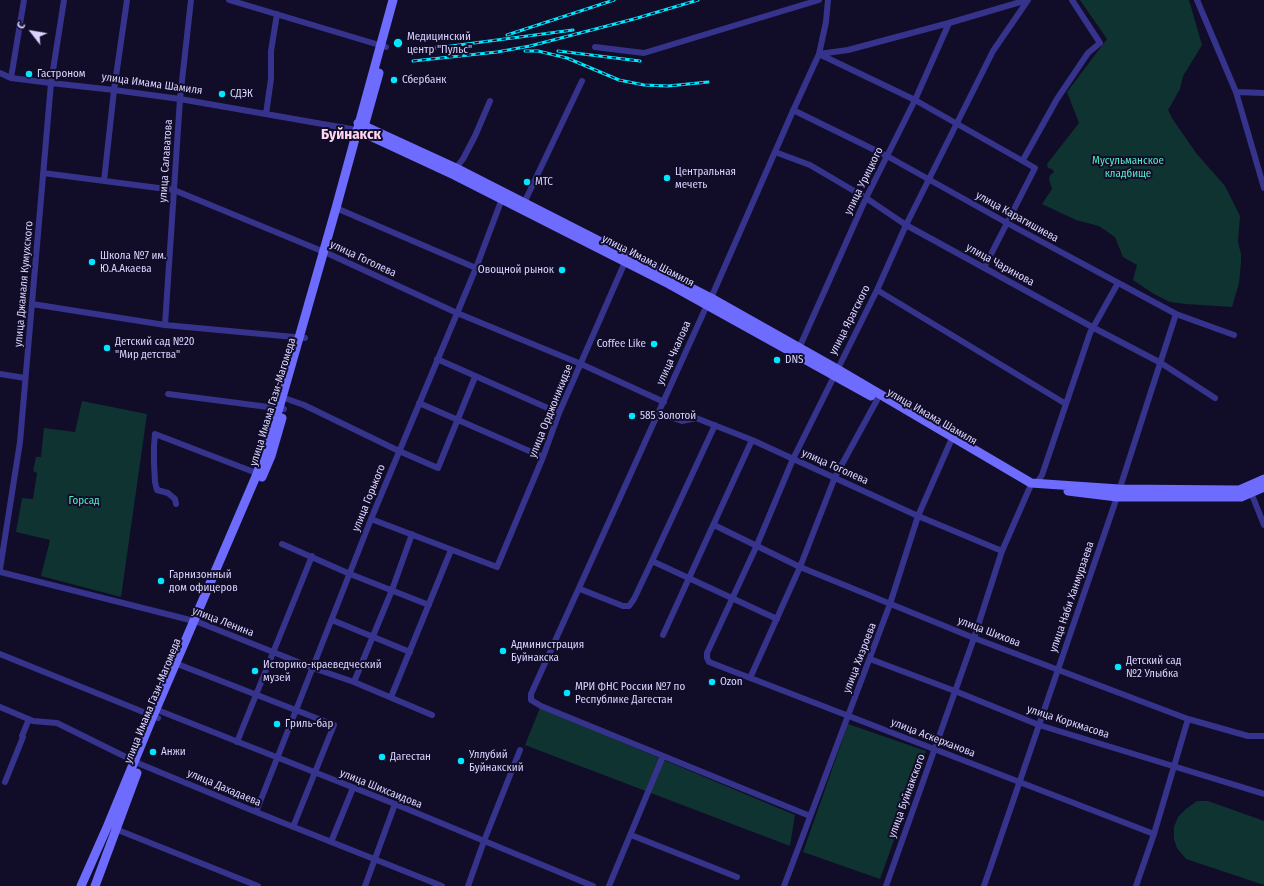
<!DOCTYPE html>
<meta charset="utf-8">
<style>
body{margin:0}
#map{position:relative;width:1264px;height:886px;overflow:hidden;background:#110d28;font-family:"Fira Sans Condensed",sans-serif}
canvas{display:block}
.north{position:absolute;left:12px;top:12px;width:40px;height:40px;-webkit-text-stroke:3px #110d28;paint-order:stroke;rotate:301deg;font-size:11px;font-weight:700;line-height:16px;text-align:center;color:#d9d4ff}
.north::after{content:'';display:block;margin:auto;width:14px;height:18px;background:#d9d4ff;clip-path:polygon(50% 0,100% 100%,50% 72%,0 100%)}
</style>
<div id="map">
<canvas width="1264" height="886"></canvas>
<div class="north">С</div>
</div>
<script>
const g = document.querySelector('canvas').getContext('2d');
g.lineJoin = 'round';
function paint(path, color) { g.fillStyle = color; g.fill(path, 'evenodd'); }
const shape = rows => new Path2D(rows.map(r => 'M' + r).join(''));
function stroke(path, color, width, dash) { g.strokeStyle = color; g.lineWidth = width; g.lineCap = dash ? 'butt' : 'round'; g.setLineDash(dash || []); g.stroke(path); }
function write(font, color, halo, rows, align = 'center') {
  g.font = font + ' "Fira Sans Condensed",sans-serif'; g.lineWidth = 4; g.setLineDash([]); g.textBaseline = 'middle'; g.strokeStyle = halo; g.fillStyle = color; for (const [text, x, y, turn = 0] of rows) {
    g.save(); g.translate(x, y); g.rotate((+turn || 0) * Math.PI / 180); g.textAlign = isNaN(turn) ? turn : align; if (halo) g.strokeText(text, 0, 0); g.fillText(text, 0, 0); g.restore();
  }
}
paint(shape([
 [1080,0,1189,0,1202,45,1183,76,1180,89,1168,110,1172,118,1196,153,1225,186,1240,216,1238,242,1241,254,1241,262,1239,283,1232,307,1186,304,1170,302,1154,294,1133,280,1137,265,1123,257,1115,237,1099,226,1076,220,1042,204,1052,189,1049,179,1050,175,1054,172,1052,169,1048,168,1047,164,1079,123,1067,92,1107,39],
 [82,401,147,414,121,597,41,576,50,540,16,532,22,498,33,499,37,473,33,471,36,457,41,457,44,428,75,432],
 [540,708,795,815,790,846,525,745],
 [848,724,926,751,880,879,803,852],
 [1197,801,1208,801,1264,821,1264,885,1186,859,1177,848,1174,839,1174,827,1178,817,1186,809]
]), '#0f3331');
stroke(shape([
 [229,0,386,47],
 [1028,0,993,51,906,225,877,290,793,459,757,545,707,653,707,658,709,662,1154,834],
 [1197,0,1236,92,1264,188],
 [595,47,644,53,819,0],
 [819,54,915,100,1035,168,984,268],
 [819,54,848,50,949,23,1027,0],
 [0,73,11,78,51,83,114,90,180,99,357,130],
 [11,78,24,0],
 [1236,92,1264,93],
 [793,110,887,156,1007,223,1176,314,1234,335],
 [266,114,271,79,271,51,277,14],
 [775,152,810,165,866,198,906,225,1094,328,1161,363,1215,398],
 [1023,160,1057,99,1088,53,1100,43,1072,0],
 [456,168,463,159,475,136,490,101],
 [43,173,174,190,329,254,457,313,581,364,664,402],
 [104,181,114,90,127,0],
 [524,203,582,81],
 [336,208,476,268],
 [877,290,1066,404],
 [32,304,165,325,305,338],
 [165,325,180,99,191,0],
 [800,348,800,346,866,198,915,100,949,23],
 [437,359,559,413],
 [0,374,25,378],
 [168,394,284,409],
 [287,399,304,405,399,451,438,468,475,377],
 [419,403,543,457],
 [658,413,682,421,696,418,752,440,918,516,1002,551],
 [1037,483,1042,475,1090,333,1118,283],
 [1250,490,1264,525],
 [176,504,175,499,168,493,157,490,155,482,154,463,154,446,155,434,259,474],
 [371,519,497,567,543,457,559,413,625,262],
 [714,525,800,567,974,638,1188,719,1248,736,1264,736],
 [282,544,350,574,429,605],
 [652,561,777,619],
 [0,569,20,442,51,83,64,0],
 [0,572,198,622,313,668,354,682,432,715],
 [580,589,623,606,629,606,634,599,652,561,715,425],
 [332,620,410,652],
 [663,635,752,440],
 [0,654,158,718],
 [870,659,955,691,1039,725,1264,794],
 [180,665,334,725,293,827],
 [750,678,800,567,835,477,877,400],
 [354,682,392,590,412,534],
 [391,697,451,550],
 [0,707,33,721,57,723,140,764,256,812,442,886],
 [160,711,395,804,593,886],
 [237,742,312,556],
 [5,782,23,737,22,736,29,719],
 [256,812,371,519,476,268,503,196],
 [810,816,541,706,531,700,531,694,707,305,711,298,792,113,819,54,826,22,828,0],
 [113,828,258,886],
 [631,835,737,877],
 [331,842,353,788],
 [365,886,395,804],
 [468,886,484,841,520,750],
 [609,886,663,756],
 [784,886,890,604,918,516,953,436],
 [886,886,974,638,1002,551,1030,487],
 [984,886,1117,497,1176,314],
 [1136,886,1154,834,1188,719]
]), '#36338c', 6);
stroke(shape([
 [358,123,456,168,711,298,837,369,1031,483,1119,489,1239,490,1264,479],
 [357,130,454,175,669,284,871,396],
 [363,130,379,73],
 [262,477,271,456,282,418],
 [1068,491,1117,497,1241,497,1264,487],
 [81,886,108,825,153,716,257,474,279,408,336,208,393,0],
 [95,886,137,773]
]), '#6e6bff', 9);
const rail = shape([
 [507,35,614,0],
 [421,50,573,30],
 [525,51,538,51,567,58,619,80,644,85,668,86,708,82],
 [558,51,640,61],
 [413,61,497,52,530,46,634,19,698,0]
]);
stroke(rail, '#00e7ff', 3);
stroke(rail, '#110d28', 1.5, [4.5]);
for (const [x, y, r, color] of [
 [398,43,5,"#00e7ff"],
 [29,74,4,"#00e7ff"],
 [394,80,4,"#00e7ff"],
 [222,94,4,"#00e7ff"],
 [667,178,4,"#00e7ff"],
 [527,182,4,"#00e7ff"],
 [92,262,4,"#00e7ff"],
 [562,270,4,"#00e7ff"],
 [654,344,4,"#00e7ff"],
 [107,348,4,"#00e7ff"],
 [777,360,4,"#00e7ff"],
 [632,416,4,"#00e7ff"],
 [161,581,4,"#00e7ff"],
 [503,651,4,"#00e7ff"],
 [1118,667,4,"#00e7ff"],
 [255,671,4,"#00e7ff"],
 [712,682,4,"#00e7ff"],
 [567,693,4,"#00e7ff"],
 [277,724,4,"#00e7ff"],
 [153,752,4,"#00e7ff"],
 [382,757,4,"#00e7ff"],
 [461,761,4,"#00e7ff"]
]) { const dot = new Path2D(); dot.arc(x, y, r, 0, 2 * Math.PI); g.fillStyle = color; g.fill(dot); stroke(dot, '#110d28', 1.5); }
write('11px', '#d9d4ff', '#110d28', [
 ["Медицинский",407,37],
 ["центр \"Пульс\"",407,50],
 ["Гастроном",37,74],
 ["Сбербанк",402,80],
 ["СДЭК",230,94],
 ["Центральная",675,172],
 ["мечеть",675,185],
 ["МТС",535,182],
 ["Школа №7 им.",100,256],
 ["Ю.А.Акаева",100,269],
 ["Овощной рынок",554,270,"right"],
 ["Детский сад №20",115,342],
 ["\"Мир детства\"",115,355],
 ["Coffee Like",646,344,"right"],
 ["DNS",785,360],
 ["585 Золотой",640,416],
 ["Гарнизонный",169,575],
 ["дом офицеров",169,588],
 ["Администрация",511,645],
 ["Буйнакска",511,658],
 ["Детский сад",1126,661],
 ["№2 Улыбка",1126,674],
 ["Историко-краеведческий",263,665],
 ["музей",263,678],
 ["Ozon",720,682],
 ["МРИ ФНС России №7 по",575,687],
 ["Республике Дагестан",575,700],
 ["Гриль-бар",285,724],
 ["Анжи",161,752],
 ["Уллубий",469,755],
 ["Буйнакский",469,768],
 ["Дагестан",390,757]
], 'left');
write('11px', '#d9d4ff', '#110d28', [
 ["улица Имама Шамиля",152,84,8],
 ["улица Салаватова",166,161,-86],
 ["улица Урицкого",864,181,-64],
 ["улица Карагишиева",1017,217,29],
 ["улица Гоголева",363,259,25],
 ["улица Имама Шамиля",648,261,27],
 ["улица Чаринова",1000,265,29],
 ["улица Джамаля Кумухского",24,284,-85],
 ["улица Ярагского",850,320,-63],
 ["улица Чкалова",674,353,-66],
 ["улица Имама Гази-Магомеда",273,402,-73],
 ["улица Орджоникидзе",551,411,-68],
 ["улица Имама Шамиля",932,417,30],
 ["улица Гоголева",835,467,24],
 ["улица Горького",369,498,-68],
 ["улица Наби Ханмурзаева",1072,597,-71],
 ["улица Ленина",223,622,21],
 ["улица Шихова",989,632,21],
 ["улица Хизроева",860,658,-69],
 ["улица Имама Гази-Магомеда",153,701,-68],
 ["улица Коркмасова",1068,722,18],
 ["улица Аскерханова",933,738,21],
 ["улица Дахадаева",224,788,23],
 ["улица Шихсаидова",381,789,22],
 ["улица Буйнакского",907,796,-70]
]);
write('11px', '#54ebc4', '#110d28', [
 ["Мусульманское",1128,161],
 ["кладбище",1128,174],
 ["Горсад",84,501]
]);
write('bold 15px', '#ffd6f0', '#110d28', [
 ["Буйнакск",351,135]
]);
</script>
